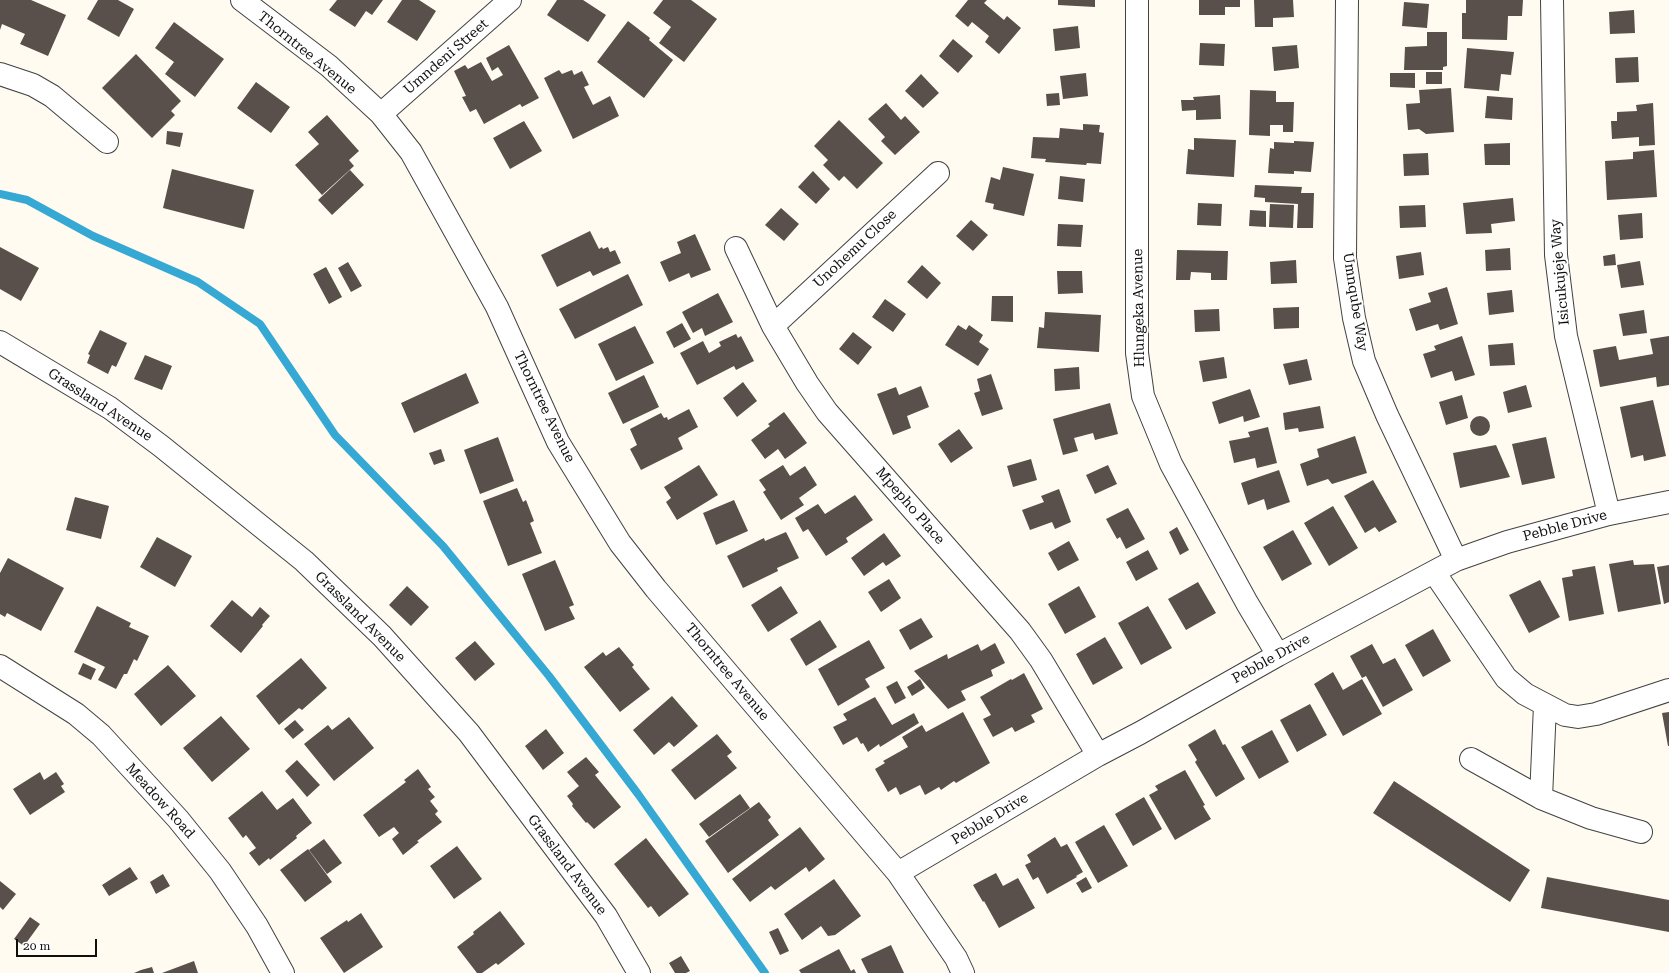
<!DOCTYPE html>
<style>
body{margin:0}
#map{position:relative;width:1669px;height:973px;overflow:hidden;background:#fffbf1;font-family:"Roboto Serif",serif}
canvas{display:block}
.scale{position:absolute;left:16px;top:939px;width:81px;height:18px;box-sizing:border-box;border:2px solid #0f0f0f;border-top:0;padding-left:5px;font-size:12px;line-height:14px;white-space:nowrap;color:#0f0f0f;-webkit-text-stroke:3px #fff;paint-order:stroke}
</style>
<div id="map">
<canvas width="1669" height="973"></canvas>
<div class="scale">20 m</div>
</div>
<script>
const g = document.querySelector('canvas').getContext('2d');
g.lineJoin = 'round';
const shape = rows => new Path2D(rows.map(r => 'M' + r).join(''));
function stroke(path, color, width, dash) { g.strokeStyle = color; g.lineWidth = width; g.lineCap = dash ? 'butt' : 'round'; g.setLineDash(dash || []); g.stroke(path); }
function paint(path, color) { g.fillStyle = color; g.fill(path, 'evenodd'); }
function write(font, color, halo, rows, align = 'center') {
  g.font = font + ' "Roboto Serif",serif'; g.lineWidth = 4; g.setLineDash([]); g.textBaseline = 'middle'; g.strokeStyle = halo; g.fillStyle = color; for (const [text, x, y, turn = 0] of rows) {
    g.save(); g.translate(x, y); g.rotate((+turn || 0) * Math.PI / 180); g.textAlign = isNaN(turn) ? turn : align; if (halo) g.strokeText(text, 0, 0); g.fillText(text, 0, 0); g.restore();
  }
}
stroke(shape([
 [0,194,27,200,93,236,198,282,260,324,335,435,443,546,549,676,638,794,765,973]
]), '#36a8d4', 8);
paint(shape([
 [0,0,31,0,66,15,48,56,20,44,25,34,2,24,0,30],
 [98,0,118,0,134,9,119,37,87,19],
 [337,0,383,0,372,15,366,11,355,27,329,10],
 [402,0,419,0,436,11,417,41,387,22],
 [557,0,583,0,606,15,588,42,547,15],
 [663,0,691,0,717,19,684,62,659,43,671,27,653,13],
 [968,0,987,0,984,3,1004,20,1007,16,1021,28,999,54,985,42,989,36,972,22,968,27,955,16],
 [1058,0,1095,0,1095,7,1058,5],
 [1199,0,1240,0,1240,7,1225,7,1225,15,1199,15],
 [1254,0,1293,0,1294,17,1273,18,1273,27,1255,27],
 [1466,0,1523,0,1522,16,1508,16,1507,40,1462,39,1462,13,1466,13],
 [1404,2,1429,4,1427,28,1402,26],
 [1634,10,1635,33,1610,34,1609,12],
 [628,21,650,38,649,40,673,60,644,98,597,62],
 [174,22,224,59,195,97,165,74,174,62,155,48],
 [1078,26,1080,48,1055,51,1053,29],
 [1427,32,1447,32,1447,66,1443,67,1443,70,1404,70,1405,47,1427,46],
 [953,39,973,56,958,73,939,56],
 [1200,43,1225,44,1224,66,1199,65],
 [509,45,539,98,522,107,520,104,484,124,476,109,470,112,462,97,466,96,454,71,465,65,468,69,481,62,492,81,503,75,498,67,492,71,486,58],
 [1297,45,1299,68,1274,71,1272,47],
 [1467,48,1514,52,1511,75,1501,74,1499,91,1464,88],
 [136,54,181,101,171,111,175,115,152,138,102,88],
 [1638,57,1639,82,1616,83,1615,58],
 [559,70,562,74,572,70,574,75,582,71,589,85,584,87,593,105,610,96,619,116,573,139,544,78],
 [1426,72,1442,72,1442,84,1426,84],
 [1086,73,1088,96,1063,99,1060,76],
 [1390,73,1415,73,1415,88,1390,87],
 [921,74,939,93,923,108,905,91],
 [256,82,290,107,271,133,237,108],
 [1451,88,1454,132,1426,134,1419,129,1408,130,1406,104,1420,103,1419,90],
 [1250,90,1276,91,1276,102,1294,102,1293,132,1283,132,1283,125,1270,125,1270,136,1249,135],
 [1059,93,1060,105,1047,106,1046,94],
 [1220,95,1221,119,1196,120,1196,110,1182,111,1181,100,1194,100,1193,97],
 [1487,96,1513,98,1512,120,1485,118],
 [886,103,901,120,905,116,920,132,895,155,881,141,885,137,868,119],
 [1653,103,1655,145,1639,146,1639,137,1612,139,1611,121,1617,121,1617,112,1637,111,1636,105],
 [327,115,359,151,349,160,354,166,322,195,295,165,319,144,308,132],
 [839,120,883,163,857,189,844,176,839,181,823,165,828,160,814,146],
 [524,121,542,151,510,169,493,138],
 [1083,124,1100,125,1099,132,1104,133,1101,164,1087,163,1086,165,1045,162,1046,159,1031,158,1033,137,1059,138,1060,128,1083,130],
 [167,131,183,133,180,147,166,144],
 [1194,138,1236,140,1234,177,1186,174,1188,149,1194,150],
 [1294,141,1314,142,1311,172,1294,171,1294,174,1268,173,1270,148,1274,149,1274,142,1294,143],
 [1510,143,1510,165,1485,165,1484,144],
 [1654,150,1657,197,1607,200,1605,161,1633,159,1633,152],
 [1428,153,1429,175,1404,176,1403,154],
 [1003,167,1034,174,1024,216,993,209,994,204,985,202,991,177,1000,180],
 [172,169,254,190,244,229,163,208],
 [350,170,364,185,332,215,318,200],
 [813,171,830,189,816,204,798,187],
 [1060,176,1085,179,1083,202,1058,199],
 [1255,185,1302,187,1301,193,1314,193,1313,228,1297,228,1298,204,1265,202,1265,198,1254,197],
 [1513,198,1515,221,1491,224,1492,233,1466,234,1463,203],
 [1198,203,1222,204,1221,226,1197,225],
 [1270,204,1294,205,1293,228,1269,227],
 [1425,205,1426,227,1400,228,1399,206],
 [781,208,799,224,784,241,765,225],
 [1250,210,1266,211,1266,227,1249,226],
 [1642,213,1643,238,1620,240,1618,215],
 [971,220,988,235,973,251,956,236],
 [1058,224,1083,225,1081,247,1057,246],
 [590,231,599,249,602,247,603,249,608,247,610,252,615,250,621,263,593,276,590,271,557,287,541,255],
 [695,234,711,270,691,278,689,273,669,282,660,262,681,253,677,242],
 [0,247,39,268,21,301,0,289],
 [1510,248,1511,270,1486,271,1485,250],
 [1177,250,1228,251,1227,280,1211,280,1211,273,1191,272,1190,280,1176,280],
 [1421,252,1424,275,1399,279,1396,256],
 [1615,254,1616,265,1604,266,1603,256],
 [1296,260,1297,283,1271,284,1270,262],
 [1640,261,1644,285,1621,288,1617,265],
 [348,262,362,286,351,292,338,268],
 [922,265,941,283,927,299,907,282],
 [326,267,342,297,329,304,313,274],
 [1057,271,1082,271,1083,293,1058,294],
 [628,274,643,305,575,339,559,309],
 [1447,287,1458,324,1440,330,1438,324,1416,331,1409,309,1431,302,1428,293],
 [1512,290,1514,312,1489,315,1487,293],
 [718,293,733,322,705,336,702,328,693,333,682,312],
 [992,296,1013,296,1013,322,991,321],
 [885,299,906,314,893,332,872,317],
 [1299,307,1299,328,1274,329,1273,308],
 [1219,309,1220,331,1195,332,1194,310],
 [1644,310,1647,333,1623,336,1619,314],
 [1045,312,1101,315,1099,352,1037,348,1039,327,1044,328],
 [682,323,691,339,674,348,666,332],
 [958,325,966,330,969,325,983,335,979,342,989,349,978,366,945,345],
 [635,326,654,363,616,381,598,344],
 [100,330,127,343,116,367,112,365,108,374,87,363,90,355,88,354],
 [853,332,872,347,858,365,839,349],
 [736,334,738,338,741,336,754,361,736,370,734,366,697,385,680,353,703,341,709,353,721,346,719,342],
 [1462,336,1475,375,1455,381,1452,371,1431,378,1423,354,1436,350,1434,346],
 [1669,336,1669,385,1657,387,1656,377,1600,387,1593,350,1616,346,1619,360,1653,354,1650,339],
 [1513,343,1515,365,1490,366,1488,345],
 [145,355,172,366,162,390,134,379],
 [1224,357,1227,378,1203,382,1199,361],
 [1307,359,1312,380,1289,385,1283,364],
 [1079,367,1080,389,1055,391,1054,369],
 [466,373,479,403,414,433,401,403],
 [991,374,1003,409,982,416,974,393,980,391,977,379],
 [644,375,659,407,623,424,608,393],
 [743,382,757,401,737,417,723,398],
 [1526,385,1532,407,1508,413,1503,392],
 [921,386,929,407,907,416,911,428,893,435,877,394,896,387,899,395],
 [1250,389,1260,417,1244,422,1243,416,1219,424,1212,402],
 [1462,395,1468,418,1446,425,1439,402],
 [1653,400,1666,456,1644,461,1643,455,1631,458,1620,407],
 [1110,403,1118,434,1095,440,1093,433,1074,438,1078,451,1063,455,1053,419],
 [1320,406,1324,428,1299,432,1298,428,1285,430,1283,413],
 [689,409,698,427,678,438,683,449,641,470,630,449,637,445,630,429,661,413,664,418,667,417,668,420],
 [784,412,807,443,785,459,778,449,765,459,751,440,770,426,768,424],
 '1470 426a10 10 0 1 1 20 0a10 10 0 1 1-20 0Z',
 [1268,427,1277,463,1257,468,1255,458,1234,463,1229,441,1250,437,1248,432],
 [959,429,973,448,951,463,938,444],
 [1355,436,1367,473,1332,484,1328,479,1307,486,1300,464,1319,457,1317,449],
 [498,437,514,481,480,494,464,450],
 [1546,437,1555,478,1522,485,1512,444],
 [1496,445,1510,477,1460,488,1453,453],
 [441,449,445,461,434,465,429,453],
 [1031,459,1037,480,1013,487,1007,466],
 [699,465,718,495,677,520,666,502,671,498,664,487],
 [783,465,790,476,805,466,817,485,799,498,804,505,781,520,763,492,766,490,759,480],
 [1108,465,1117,484,1095,494,1086,475],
 [1279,470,1290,502,1267,510,1264,499,1248,505,1241,483],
 [1373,480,1397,522,1379,532,1375,527,1365,533,1344,496],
 [517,488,523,502,526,500,534,521,530,523,542,553,508,566,483,501],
 [1059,489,1071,522,1055,529,1052,522,1030,530,1022,510,1044,502,1041,496],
 [855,495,873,520,846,538,848,542,826,556,808,529,803,532,795,518,818,504,825,514],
 [75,497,109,506,101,539,66,530],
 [734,500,748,531,716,545,703,513],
 [1333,506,1358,548,1329,566,1304,523],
 [1128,508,1145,539,1126,549,1120,537,1117,539,1106,519],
 [1177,527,1189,550,1180,555,1169,532],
 [1293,530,1312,564,1282,581,1263,547],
 [786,532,799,558,777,568,778,571,743,588,727,556,764,538,765,541],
 [884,533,901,556,886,566,883,562,864,576,851,558],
 [157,537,192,556,175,587,140,567],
 [1069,541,1079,560,1058,571,1048,553],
 [1148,550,1158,569,1136,581,1126,562],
 [8,558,64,588,41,631,7,613,5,617,0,614,0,573],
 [555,560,574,605,569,607,575,619,545,631,522,574],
 [1633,560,1634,565,1654,564,1661,604,1618,612,1609,564],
 [1669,565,1669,602,1664,604,1657,567],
 [1595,566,1604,614,1569,621,1562,578,1573,576,1572,570],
 [889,579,901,598,881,612,868,592],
 [1540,580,1560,617,1529,633,1509,595],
 [1198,582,1216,613,1186,630,1168,599],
 [407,586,429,607,411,626,389,605],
 [781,586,798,613,768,632,751,605],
 [1079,586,1096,617,1065,634,1048,604],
 [232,600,252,617,260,607,270,616,262,625,263,626,241,653,210,626],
 [97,606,131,623,129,627,149,636,137,661,134,659,127,674,124,674,116,689,98,680,105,667,74,652],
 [1148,606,1172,648,1141,665,1118,623],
 [921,618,933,637,910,650,899,630],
 [820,620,837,647,806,666,790,639],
 [1433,629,1451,661,1423,677,1405,645],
 [1105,637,1123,668,1093,685,1076,654],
 [869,640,885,668,865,679,870,687,838,706,818,669],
 [475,641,495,664,475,681,455,658],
 [995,643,1005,663,991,670,993,676,961,691,966,700,948,709,914,671,947,654,948,659,978,644,981,651],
 [1372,644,1383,664,1395,658,1413,690,1383,707,1366,676,1362,678,1350,656],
 [619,647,634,665,632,667,650,689,620,712,584,667,603,652,606,656],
 [301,658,327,688,302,710,299,708,279,725,256,696],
 [83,663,96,669,91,680,78,674],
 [168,665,196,696,161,726,134,694],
 [1333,672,1343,690,1362,679,1382,714,1343,736,1314,684],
 [1024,673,1043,709,1031,715,1035,722,1015,732,1012,727,993,737,983,719,991,715,980,697,1011,679,1012,680],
 [920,679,925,688,912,696,907,687],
 [897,681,906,698,895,704,886,687],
 [672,696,698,726,674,747,669,742,654,755,633,730],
 [875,697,892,725,914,713,919,723,880,747,879,744,868,752,863,743,861,744,857,737,843,745,833,727,847,720,843,714],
 [1310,704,1327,735,1297,752,1280,720],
 [963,712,990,763,956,783,954,781,941,790,939,787,925,795,920,785,900,795,896,787,888,792,875,769,885,763,883,761,908,747,902,737,922,725,926,732],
 [1669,712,1669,746,1668,746,1662,713],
 [221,716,250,749,212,782,183,748],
 [349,717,374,748,334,781,304,744,328,725,332,730],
 [295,720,304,730,293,739,284,729],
 [546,729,564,753,543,770,525,746],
 [1215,729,1223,745,1225,744,1245,779,1216,797,1195,762,1197,760,1188,745],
 [1272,730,1289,762,1259,779,1241,747],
 [717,734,732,752,727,756,737,768,695,800,671,770],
 [586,757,599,772,595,775,621,807,594,829,587,822,586,823,572,806,573,804,567,796,579,786,567,772],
 [297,760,320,785,307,797,285,771],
 [418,769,431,787,428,789,435,797,430,801,438,811,435,814,442,822,417,841,419,842,403,855,392,839,399,833,394,827,379,837,363,815,406,782,404,780],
 [1185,770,1205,805,1203,806,1211,819,1175,840,1149,795,1158,790,1155,786],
 [40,772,44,780,56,772,64,784,61,786,65,792,30,815,13,789],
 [1394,781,1530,870,1510,902,1373,813],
 [262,791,277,810,293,798,312,823,296,836,297,838,270,860,269,858,259,866,249,853,256,848,246,835,243,838,228,818],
 [740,794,750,808,709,837,699,824],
 [1144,797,1162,829,1133,846,1115,814],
 [759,802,771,817,768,820,779,835,728,873,705,841],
 [1104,825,1128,866,1098,883,1075,842],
 [800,827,825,859,809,872,806,867,775,890,771,886,750,902,732,879],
 [1055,837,1061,847,1067,844,1083,872,1076,876,1077,877,1047,894,1038,877,1033,880,1025,865,1031,862,1027,855],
 [646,838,689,894,659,917,651,906,648,908,614,864],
 [324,839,342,863,327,874,309,850],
 [457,846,482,879,454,899,430,866],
 [308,849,332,882,305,902,280,870],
 [130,867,138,879,109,896,102,885],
 [996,873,1003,886,1018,878,1035,908,999,928,984,901,983,902,973,885],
 [163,874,170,886,156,894,150,882],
 [1086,877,1092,888,1082,893,1076,883],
 [1547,877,1669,900,1669,932,1541,908],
 [834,879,861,916,835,935,828,936,821,926,802,940,784,914],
 [0,881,16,894,3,910,0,907],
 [500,911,525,944,498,965,496,963,482,973,477,973,457,947,474,934,473,932],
 [361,913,383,947,344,973,320,938,347,920,348,922],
 [30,917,40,924,24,946,14,939],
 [778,928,789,951,780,955,769,932],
 [891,945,904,973,868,973,861,959],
 [839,949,851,971,854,969,856,973,801,973,799,970],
 [681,956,690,971,686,973,675,973,669,963],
 [194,961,198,973,162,973],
 [152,967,154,973,134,973,141,970]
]), '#594f4b');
const minor = shape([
 [242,0,329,66,381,114,411,152,497,307,558,442,620,543,656,589,898,873,956,958,963,973],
 [1137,0,1137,353,1143,396,1171,464,1247,603,1278,655],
 [1347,0,1345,258,1354,318,1364,361,1387,415,1456,560],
 [1552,0,1556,255,1566,336,1609,514],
 [0,74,33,85,52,96,107,142],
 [381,114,510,0],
 [736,248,773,326,807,383,827,412,1020,631,1041,660,1098,755],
 [773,326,938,173],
 [0,342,110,408,161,446,304,561,382,636,469,733,606,916,639,973],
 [1434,572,1506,678,1525,694,1565,715,1578,717,1596,714,1669,690],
 [0,666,76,714,101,735,178,819,220,871,257,926,283,973],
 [1471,759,1541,798,1591,818,1641,832],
 [1541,798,1545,705],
 [898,873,1098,755,1140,733,1278,655,1456,560,1507,542,1609,514,1669,502]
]);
stroke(minor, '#424242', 24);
stroke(minor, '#fff', 22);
write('14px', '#0f0f0f', '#fff', [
 ["Thorntree Avenue",307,53,39],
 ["Umndeni Street",446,57,-41],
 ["Unohemu Close",855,249,-43],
 ["Isicukujeje Way",1560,272,-95],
 ["Umnqube Way",1355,302,81],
 ["Hlungeka Avenue",1139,308,-91],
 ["Grassland Avenue",100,405,33],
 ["Thorntree Avenue",544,407,64],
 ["Mpepho Place",910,506,49],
 ["Pebble Drive",1565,526,-15],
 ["Grassland Avenue",360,617,45],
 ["Pebble Drive",1271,659,-29],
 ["Thorntree Avenue",727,672,50],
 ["Meadow Road",160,801,48],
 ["Pebble Drive",990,819,-31],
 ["Grassland Avenue",567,865,53]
]);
</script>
